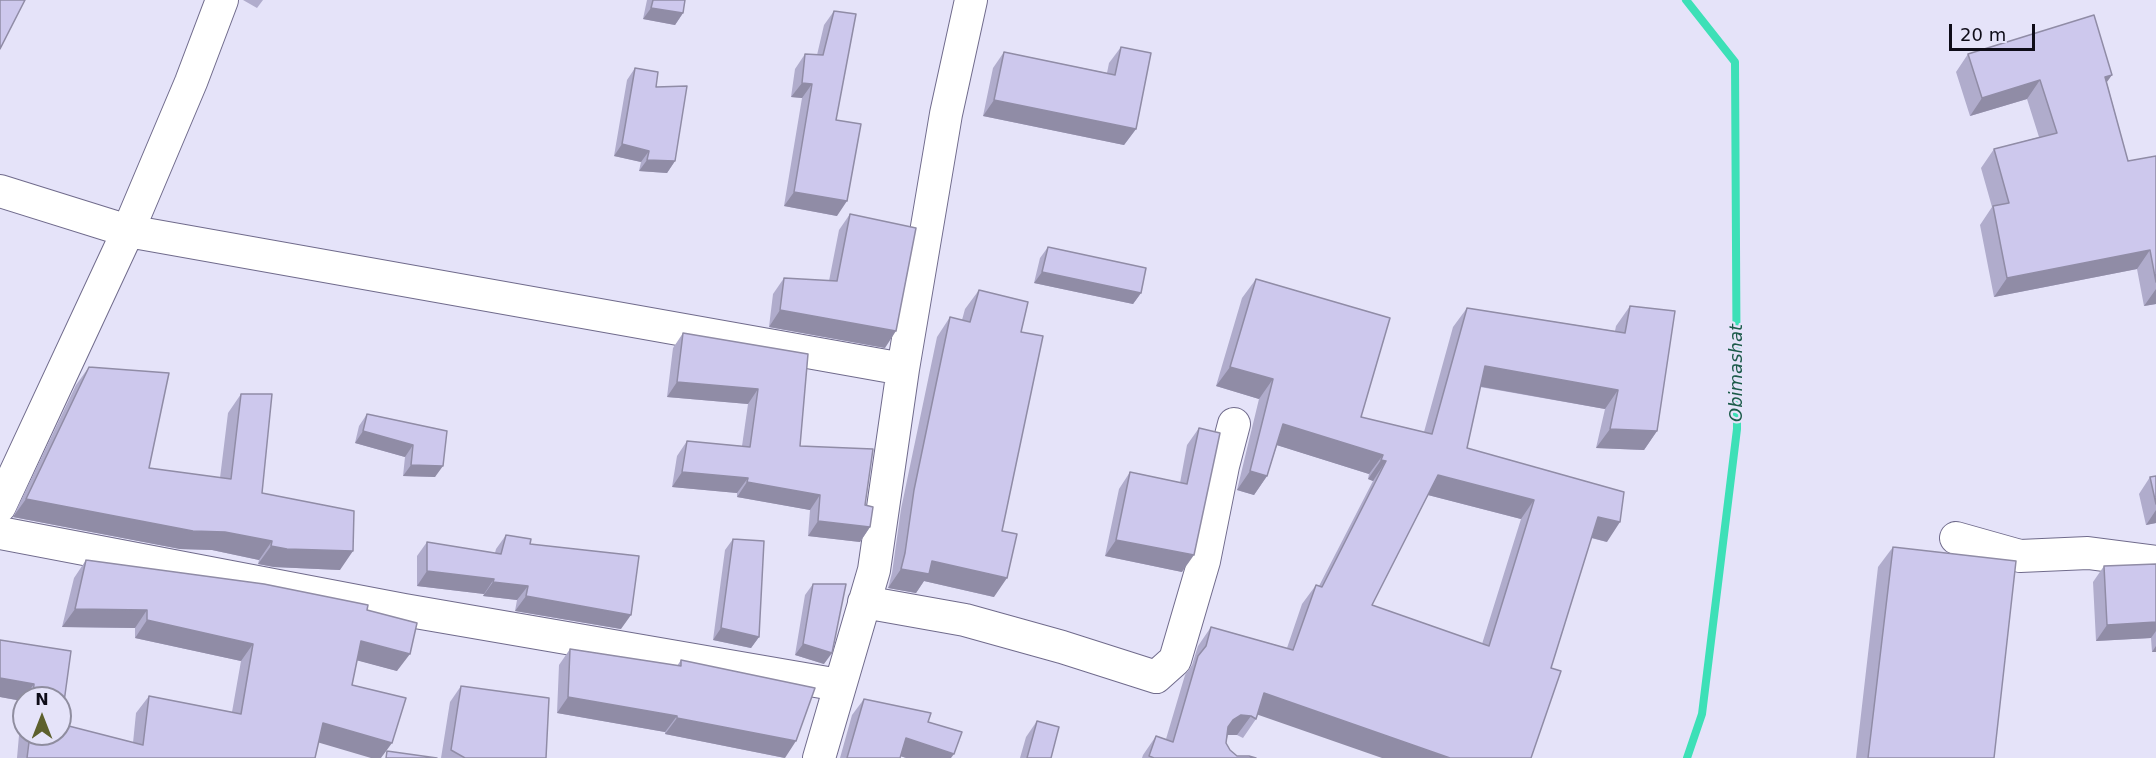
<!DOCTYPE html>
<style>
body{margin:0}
#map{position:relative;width:2156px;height:758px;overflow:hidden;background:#e5e3f9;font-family:"DejaVu Sans",sans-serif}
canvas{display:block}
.north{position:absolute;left:12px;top:686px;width:60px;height:60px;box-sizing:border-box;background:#e5e3f9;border:2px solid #8f8d9f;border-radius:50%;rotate:0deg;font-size:16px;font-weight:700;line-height:24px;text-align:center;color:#0e0c18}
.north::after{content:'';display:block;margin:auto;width:21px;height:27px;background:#5d602d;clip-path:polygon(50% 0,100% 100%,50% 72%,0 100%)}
.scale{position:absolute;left:1949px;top:24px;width:86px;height:27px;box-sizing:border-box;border:3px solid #0e0c18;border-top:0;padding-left:8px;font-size:18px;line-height:21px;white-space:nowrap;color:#0e0c18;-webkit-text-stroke:4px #e5e3f9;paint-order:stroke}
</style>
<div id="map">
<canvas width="2156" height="758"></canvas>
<div class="north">N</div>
<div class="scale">20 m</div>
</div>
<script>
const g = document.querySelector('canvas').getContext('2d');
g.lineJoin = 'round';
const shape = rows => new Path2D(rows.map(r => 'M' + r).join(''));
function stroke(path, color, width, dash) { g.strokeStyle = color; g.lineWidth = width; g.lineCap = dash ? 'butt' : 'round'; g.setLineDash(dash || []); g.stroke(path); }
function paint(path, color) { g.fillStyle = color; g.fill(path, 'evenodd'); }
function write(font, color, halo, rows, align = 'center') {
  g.font = font + ' "DejaVu Sans",sans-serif'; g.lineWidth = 4.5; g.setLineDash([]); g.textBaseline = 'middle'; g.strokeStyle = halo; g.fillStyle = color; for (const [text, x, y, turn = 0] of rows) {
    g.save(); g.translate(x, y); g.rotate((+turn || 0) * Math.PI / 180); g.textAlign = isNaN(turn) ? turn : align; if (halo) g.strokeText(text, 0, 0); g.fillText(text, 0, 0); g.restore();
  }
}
stroke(shape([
 [1686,0,1735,62,1737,429,1702,714,1687,758]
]), '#3de0b7', 8);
const minor = shape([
 [0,191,128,231,903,369],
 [0,506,128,231,191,82,222,0],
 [0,533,404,610,839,685],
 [1956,538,2020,556,2088,553,2156,562],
 [864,602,965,620,1062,647,1156,677,1175,660,1204,561,1223,466,1234,424],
 [819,758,874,570,903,369,946,114,971,0]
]);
stroke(minor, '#706b8c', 34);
stroke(minor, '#fff', 32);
paint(shape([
 [243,0,263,0,257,8],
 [647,0,685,0,683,13,675,25,643,19],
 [834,11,836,120,837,216,784,206,802,98,791,97,795,69,805,54,817,55,824,25],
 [1121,47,1136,129,1124,145,983,116,993,68,1004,52,1107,73,1109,63],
 [1968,54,2107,83,2128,161,2156,156,2156,304,2144,306,2137,269,1994,297,1980,225,1992,207,1981,168,1994,149,2039,137,2027,99,1970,116,1956,72],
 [635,68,656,87,675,161,667,173,639,171,641,162,614,156,627,80],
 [850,214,885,348,769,327,773,294,784,278,829,281,839,230],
 [1048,247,1141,293,1133,304,1034,283,1040,258],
 [1256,279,1361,417,1424,432,1453,327,1467,308,1615,331,1616,326,1630,306,1657,431,1644,450,1596,448,1605,409,1480,387,1467,448,1607,542,1591,538,1551,668,1257,714,1256,719,1243,738,1237,735,1228,735,1226,743,1230,750,1237,756,1256,758,1142,758,1143,755,1156,736,1166,739,1185,675,1192,665,1198,646,1211,627,1287,648,1302,604,1316,585,1319,586,1373,481,1368,479,1369,474,1277,445,1267,476,1254,495,1237,490,1259,399,1216,386,1242,298],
 [1428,495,1521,519,1482,644,1372,605],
 [979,290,1021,332,1002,531,994,597,924,581,916,593,888,588,892,573,901,509,937,337,950,317,962,320,965,309],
 [683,333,808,354,800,446,865,505,870,527,860,542,808,536,810,510,737,497,737,493,672,487,677,456,687,441,742,446,748,404,667,397,673,348],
 [89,367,149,468,220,478,228,413,241,394,262,493,340,570,274,567,258,564,259,560,212,550,180,549,13,517,76,385],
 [367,414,447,431,435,477,403,476,405,457,355,443,359,426],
 [1199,428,1182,572,1105,556,1119,489,1130,472,1180,483,1187,445],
 [2156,476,2156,523,2146,525,2139,494,2150,477],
 [506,535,530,544,621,629,515,611,517,600,483,596,484,594,417,586,417,556,427,542,495,553,496,549],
 [733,539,759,637,751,648,713,640,725,550],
 [1893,547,1994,758,1856,758,1878,567],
 [86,560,367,610,397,671,357,660,318,743,315,758,17,758,22,701,0,697,0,640,71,651,61,724,133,743,136,713,149,696,232,712,241,661,135,638,135,628,62,627,74,578],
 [24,698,60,698,60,734,24,734],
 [2156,564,2156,652,2152,652,2151,638,2096,641,2093,582,2104,566],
 [813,584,824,664,795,655,805,595],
 [570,649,677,666,681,660,785,758,665,734,665,732,557,713,559,665],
 [461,686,546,758,441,758,450,702],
 [864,699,906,758,901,756,900,758,840,758,852,715],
 [1037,721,1051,758,1020,758,1026,737]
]), '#b0accc');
paint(shape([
 [651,8,683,13,675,25,643,19],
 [2112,75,2099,93,2105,77],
 [2040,80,2027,99,1970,116,1982,98],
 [802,83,812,84,802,98,791,97],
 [994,100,1136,129,1124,145,983,116],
 [622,144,649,151,641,162,614,156],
 [647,160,675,161,667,173,639,171],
 [794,192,847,201,837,216,784,206],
 [2150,250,2137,269,1994,297,2007,278],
 [1042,272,1141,293,1133,304,1034,283],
 [2156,289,2156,304,2144,306],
 [780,310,896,331,885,348,769,327],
 [1485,366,1618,390,1605,409,1472,385],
 [1230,367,1273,379,1259,399,1216,386],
 [677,382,758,389,748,404,667,397],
 [1283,424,1383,455,1369,474,1270,443],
 [1610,429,1657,431,1644,450,1596,448],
 [363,431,413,445,405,457,355,443],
 [1381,460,1386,461,1373,481,1368,479],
 [411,465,443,466,435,477,403,476],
 [1250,471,1267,476,1254,495,1237,490],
 [682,472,748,478,737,493,672,487],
 [1438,475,1534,500,1521,519,1424,494],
 [747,482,820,495,810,510,737,497],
 [26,499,225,532,272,541,259,560,212,550,180,549,13,517],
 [2156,510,2156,523,2146,525],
 [1598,517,1620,522,1607,542,1585,536],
 [818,521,870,527,860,542,808,536],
 [1116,540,1194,555,1182,572,1105,556],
 [271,546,353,551,340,570,274,567,258,564],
 [932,561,1007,578,994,597,924,581,916,593,888,588,901,569],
 [427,571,494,579,484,594,417,586],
 [493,582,528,586,517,600,483,596],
 [526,596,631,615,621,629,515,611],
 [75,609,147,610,135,628,62,627],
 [147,620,253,644,241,661,135,638],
 [2156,622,2156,631,2151,638,2096,641,2107,625],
 [721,628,759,637,751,648,713,640],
 [361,641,410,654,397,671,348,658],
 [803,644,832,653,824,664,795,655],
 [2156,646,2156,652,2152,652],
 [0,678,34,684,22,701,0,697],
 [1264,693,1450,758,1382,758,1250,712],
 [568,697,677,716,665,732,557,713],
 [1241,715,1251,716,1237,735,1228,735,1220,739,1233,720],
 [677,718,796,741,785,758,665,734],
 [323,723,392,743,381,758,371,758,310,740],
 [906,738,954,754,951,758,906,758,894,754]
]), '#908ca6');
const building = shape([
 [0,0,25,0,0,49,0,0],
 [653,0,685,0,683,13,651,8,653,0],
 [834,11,856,14,836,120,861,124,847,201,794,192,812,84,802,83,805,54,823,55,834,11],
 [2094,15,2112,75,2105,77,2128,161,2156,156,2156,282,2150,250,2007,278,1993,206,2009,203,1994,149,2057,133,2040,80,1982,98,1968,54,2094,15],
 [1121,47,1151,53,1136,129,994,100,1004,52,1115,75,1121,47],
 [635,68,658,72,656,87,687,86,675,161,647,160,649,151,622,144,635,68],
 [850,214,916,228,896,331,780,310,784,278,837,281,850,214],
 [1048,247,1146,268,1141,293,1042,272,1048,247],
 [1256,279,1390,318,1361,417,1432,434,1467,308,1625,333,1630,306,1675,311,1657,431,1610,429,1618,390,1485,366,1467,448,1624,492,1620,522,1598,517,1551,668,1561,671,1531,758,1450,758,1264,693,1256,719,1251,716,1241,715,1233,720,1228,727,1226,743,1230,750,1237,756,1249,756,1256,758,1154,758,1149,756,1156,736,1173,742,1198,656,1206,646,1211,627,1293,650,1316,585,1322,587,1386,461,1381,460,1383,455,1283,424,1267,476,1250,471,1273,379,1230,367,1256,279],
 [1438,475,1534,500,1489,646,1372,605,1438,475],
 [979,290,1028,302,1021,332,1043,336,1002,531,1017,534,1007,578,932,561,929,574,901,569,905,553,914,490,950,317,970,322,979,290],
 [683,333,808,354,800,446,873,449,865,505,873,507,870,527,818,521,820,495,747,482,748,478,682,472,687,441,750,447,758,389,677,382,683,333],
 [89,367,169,373,149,468,231,479,241,394,272,394,262,493,354,511,353,551,287,549,271,546,272,541,225,532,193,531,26,499,89,367],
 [367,414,447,431,443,466,411,465,413,445,363,431,367,414],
 [1199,428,1220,433,1194,555,1116,540,1130,472,1187,484,1199,428],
 [2156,476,2156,504,2150,477,2156,476],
 [506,535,531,539,530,544,639,556,631,615,526,596,528,586,493,582,494,579,427,571,427,542,501,554,506,535],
 [733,539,764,541,759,637,721,628,733,539],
 [1893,547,2016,561,1994,758,1868,758,1893,547],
 [86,560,264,584,368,605,367,610,417,623,410,654,361,641,352,685,406,698,392,743,323,723,315,758,27,758,30,734,60,734,60,698,33,698,34,684,0,678,0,640,71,651,61,724,143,745,149,696,241,714,253,644,147,620,147,610,75,609,86,560],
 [2156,564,2156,622,2107,625,2104,566,2156,564],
 [813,584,846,584,832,653,803,644,813,584],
 [570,649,681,666,681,660,815,688,796,741,677,718,677,716,568,697,570,649],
 [461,686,549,698,546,758,465,758,451,750,461,686],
 [864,699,931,713,928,722,962,732,954,754,906,738,900,758,847,758,864,699],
 [1037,721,1059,727,1051,758,1027,758,1037,721],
 [387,751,437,758,386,758,387,751]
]);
paint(building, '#cdc8ed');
stroke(building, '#908ca6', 1.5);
write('italic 18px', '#1b5a49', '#e5e3f9', [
 ["Obimashat",1737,373,-90]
]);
</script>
